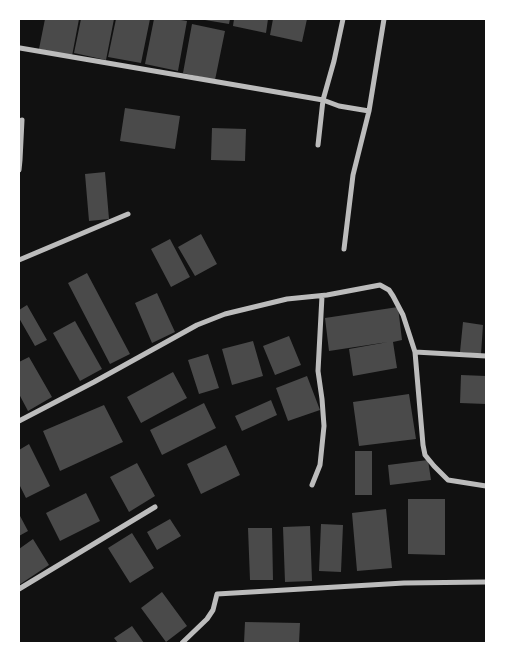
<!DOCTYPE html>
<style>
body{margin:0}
#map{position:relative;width:505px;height:662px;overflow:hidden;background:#111;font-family:Manrope,sans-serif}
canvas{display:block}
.frame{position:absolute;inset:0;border:20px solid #fff;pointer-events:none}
</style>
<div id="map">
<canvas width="505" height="662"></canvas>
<div class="frame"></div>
</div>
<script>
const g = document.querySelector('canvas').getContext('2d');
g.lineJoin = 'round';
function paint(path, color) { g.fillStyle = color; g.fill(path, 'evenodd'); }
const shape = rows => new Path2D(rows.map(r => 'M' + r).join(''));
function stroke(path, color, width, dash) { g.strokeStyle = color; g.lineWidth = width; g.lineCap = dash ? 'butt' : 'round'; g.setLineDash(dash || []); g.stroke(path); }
paint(shape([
 [45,19,79,19,72,56,39,49],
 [81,19,114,19,106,60,74,53],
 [116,19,150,19,141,63,108,57],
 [154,19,175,19,187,21,178,71,145,64],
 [205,19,230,19,229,24,205,20],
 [234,19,268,19,266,33,233,26],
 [273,19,307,19,302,42,270,35],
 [192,24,225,31,215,80,183,73],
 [125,108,180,116,175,149,120,141],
 [212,128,246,129,245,161,211,160],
 [105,172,109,219,89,221,85,174],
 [201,234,217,264,195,276,178,247],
 [170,239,190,277,171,287,151,249],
 [87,273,130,354,110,364,68,283],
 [157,293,175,332,152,343,135,303],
 [27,305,47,340,35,346,19,318,19,310],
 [398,307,402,340,393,342,397,368,353,376,349,349,388,342,329,351,325,318],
 [75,321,102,369,80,381,53,333],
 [463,322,483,325,481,354,460,352],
 [289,336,301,365,275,375,263,346],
 [253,341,263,376,232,385,222,349],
 [208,354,219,388,199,394,188,360],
 [29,357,52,397,28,411,19,394,19,362],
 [173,372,187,398,141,423,127,397],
 [461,375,486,376,486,404,460,403],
 [307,376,320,410,288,421,276,388],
 [409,394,416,439,359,446,353,402],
 [271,400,277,415,242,431,235,416],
 [204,403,216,428,162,455,150,430],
 [104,405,123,442,60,471,43,431],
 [29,444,50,486,26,498,19,484,19,450],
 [226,445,240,475,201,494,187,464],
 [355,451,372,451,372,495,355,495],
 [428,460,431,480,390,485,388,465],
 [137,463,155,496,129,512,110,477],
 [86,493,100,521,60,541,46,513],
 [408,499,445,499,445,555,408,554],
 [386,509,392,568,357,571,352,513],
 [19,514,28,531,19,536],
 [170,519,181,536,157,550,147,532],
 [321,524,343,525,341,572,319,571],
 [310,526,312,581,285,582,283,527],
 [248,528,272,528,273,580,250,580],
 [132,533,154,568,130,583,108,548],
 [33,539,49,565,19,585,19,549],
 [162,592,187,626,166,642,141,608],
 [245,622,300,623,299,643,244,643],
 [132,626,144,643,118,643,114,638]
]), '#4a4a4a');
stroke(shape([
 [20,48,323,100,339,106,369,111],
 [318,145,323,100,334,61,343,19],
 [19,170,20,160,22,120],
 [344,249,353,175,369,111,384,19],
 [19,260,128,214],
 [415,352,486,356],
 [19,421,94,382,197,325,225,314,287,299,327,295,380,285,389,290,393,296,403,315,415,352,423,445,425,455,434,466,448,480,486,486],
 [312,485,320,465,324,426,322,399,318,371,322,296],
 [19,589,155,507],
 [182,643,207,619,213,610,217,594,404,583,486,582]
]), '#bcbcbc', 5);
</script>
